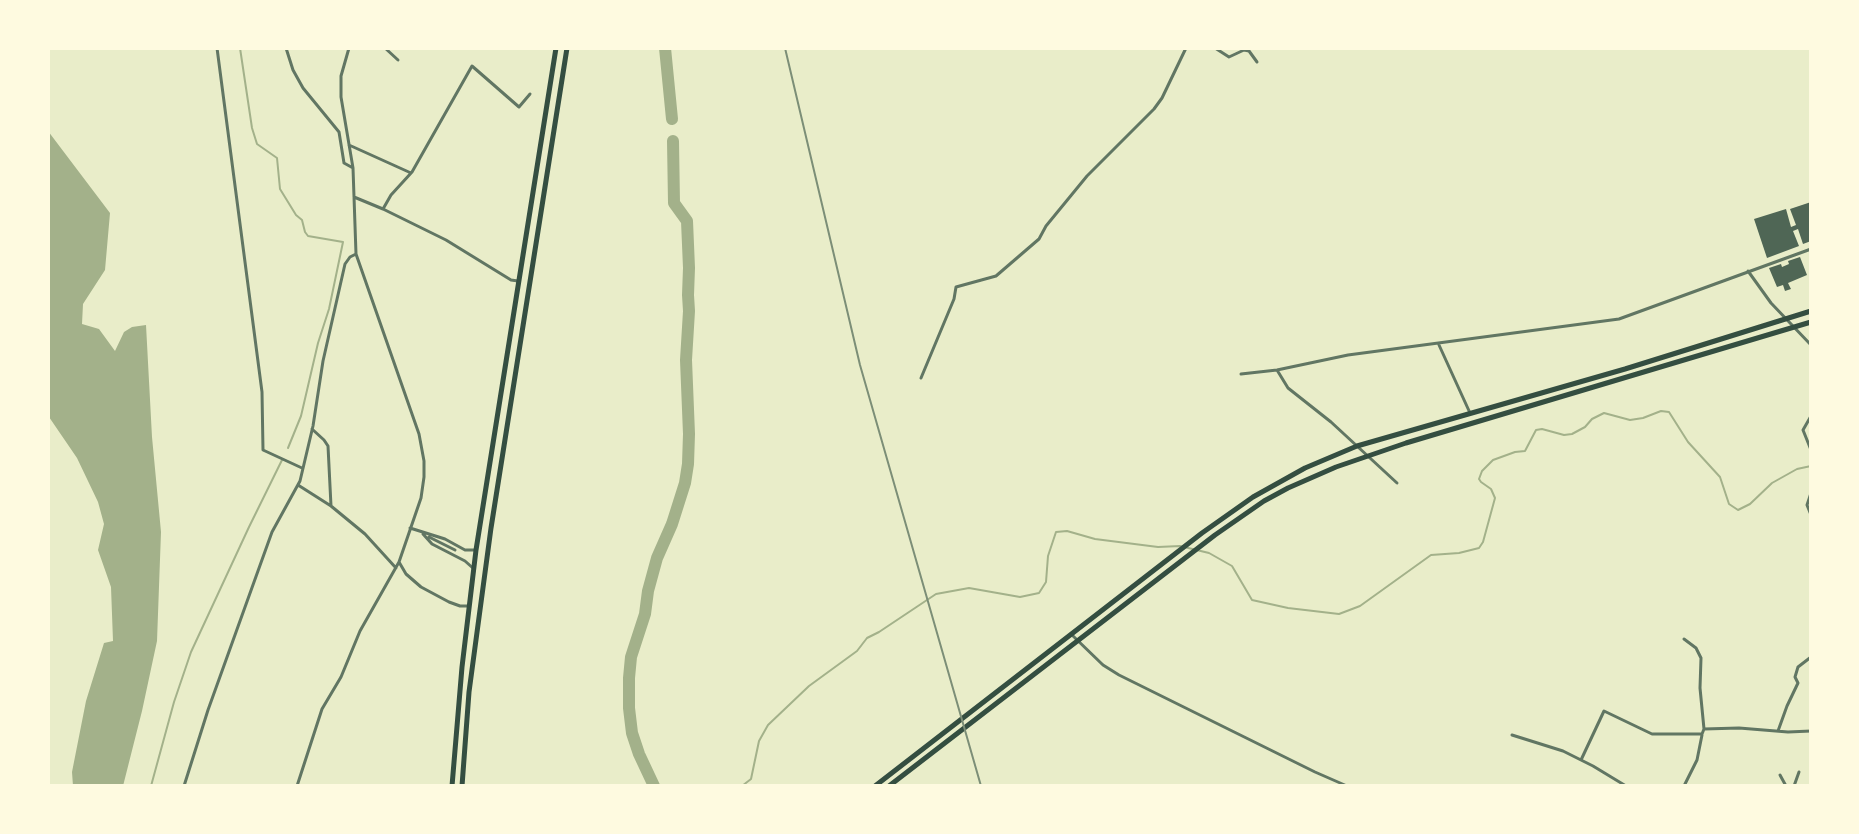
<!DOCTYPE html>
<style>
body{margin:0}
#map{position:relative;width:1859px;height:834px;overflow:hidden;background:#e9edc9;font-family:Arial,sans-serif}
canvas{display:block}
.frame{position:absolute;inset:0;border:50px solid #fefae0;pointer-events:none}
</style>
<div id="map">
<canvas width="1859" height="834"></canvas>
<div class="frame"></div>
</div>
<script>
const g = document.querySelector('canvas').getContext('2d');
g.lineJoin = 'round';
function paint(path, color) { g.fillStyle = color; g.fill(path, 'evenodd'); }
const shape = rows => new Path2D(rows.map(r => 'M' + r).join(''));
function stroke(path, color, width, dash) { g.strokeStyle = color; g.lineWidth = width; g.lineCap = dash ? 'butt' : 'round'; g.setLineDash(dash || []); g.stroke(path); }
paint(shape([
 [48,131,110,213,105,270,83,304,82,324,99,329,115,351,124,332,132,327,146,325,152,437,161,532,157,641,142,711,123,786,73,786,72,772,86,701,104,643,113,641,111,587,98,550,104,524,98,502,77,458,49,417]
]), '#a3b18a');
stroke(shape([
 [240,48,252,128,257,144,277,158,280,189,296,215,302,220,305,232,308,236,343,242,329,309,318,343,301,416,288,448],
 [151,786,174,702,191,652,249,527,282,460],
 [742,786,751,779,759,741,768,725,809,686,857,651,867,638,879,632,936,594,969,588,1020,597,1039,593,1046,582,1048,556,1056,532,1067,531,1095,539,1158,547,1180,546,1209,553,1232,566,1252,600,1288,608,1339,614,1360,606,1431,555,1459,553,1479,548,1483,542,1495,498,1491,489,1481,482,1479,479,1482,471,1493,460,1515,452,1525,451,1536,430,1542,429,1564,435,1572,434,1585,427,1592,419,1604,413,1630,420,1643,418,1661,411,1669,412,1688,442,1720,477,1729,504,1738,510,1750,504,1772,483,1797,469,1811,466]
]), '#a3b18a', 2);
stroke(shape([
 [665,48,672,119],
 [654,786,639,754,632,733,629,708,629,678,631,657,645,614,648,591,657,558,672,524,685,483,688,464,689,434,686,360,689,311,688,295,689,268,687,221,674,203,673,141]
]), '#a3b18a', 12);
paint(shape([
 [1811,202,1811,241,1803,244,1798,229,1793,231,1799,246,1767,258,1754,219,1786,209,1791,227,1796,225,1790,209],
 [1800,257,1807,275,1788,283,1791,289,1785,291,1783,285,1777,287,1769,268,1781,264,1782,267,1789,264,1788,261]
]), '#4f6655');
stroke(shape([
 [217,48,262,392,263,450,302,468],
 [286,48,293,70,303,88,339,132,344,163,353,168],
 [385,48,398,60],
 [1215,48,1229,57,1244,50,1249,51,1257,62],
 [349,145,411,173],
 [354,197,383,209,446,240,511,280,518,281],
 [383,209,391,195,412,172,472,66,519,107,530,94],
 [1748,271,1771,303,1811,345],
 [1439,345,1470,413],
 [1277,370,1288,388,1331,422,1397,483],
 [1241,374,1277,370,1348,355,1619,319,1811,249],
 [921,378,954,299,956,287,996,276,1039,239,1046,226,1087,176,1154,109,1162,98,1186,48],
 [1811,416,1803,430,1811,450],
 [312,429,324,440,328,446,331,506],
 [298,485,331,506,365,534,396,568],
 [1811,493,1807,505,1811,515],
 [410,528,445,539,465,550,476,550],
 [423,534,432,544,465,561,474,569],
 [429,537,455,550],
 [399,562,406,574,421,587,449,602,460,606,469,606],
 [1072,635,1103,665,1119,675,1315,772,1347,786],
 [1684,639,1696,648,1701,658,1700,688,1704,729],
 [1778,731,1787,706,1798,683,1795,677,1798,667,1811,657],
 [1512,735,1563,751,1593,766,1626,786],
 [1581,760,1604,711,1652,734,1702,734,1704,729,1739,728,1788,732,1811,731],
 [1780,775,1786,786],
 [184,786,208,710,272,532,300,481,313,426,323,361,345,264,350,257,356,254],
 [297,786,322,709,341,677,360,631,399,562,421,498,424,477,424,461,419,434,356,254,353,168,341,97,341,76,349,48],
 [1684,786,1697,760,1702,735],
 [1794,786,1799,772]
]), '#617663', 3);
stroke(shape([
 [875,786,1202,533,1253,497,1305,468,1357,446,1625,369,1811,311],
 [889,786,1215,535,1264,501,1288,488,1336,467,1406,443,1811,322]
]), '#344e41', 5);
stroke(shape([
 [452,786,462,667,476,550,556,48],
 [462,786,469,692,491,528,567,48]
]), '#344e41', 5);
stroke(shape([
 [785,48,860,365,981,786]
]), '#7c8e77', 2);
</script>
